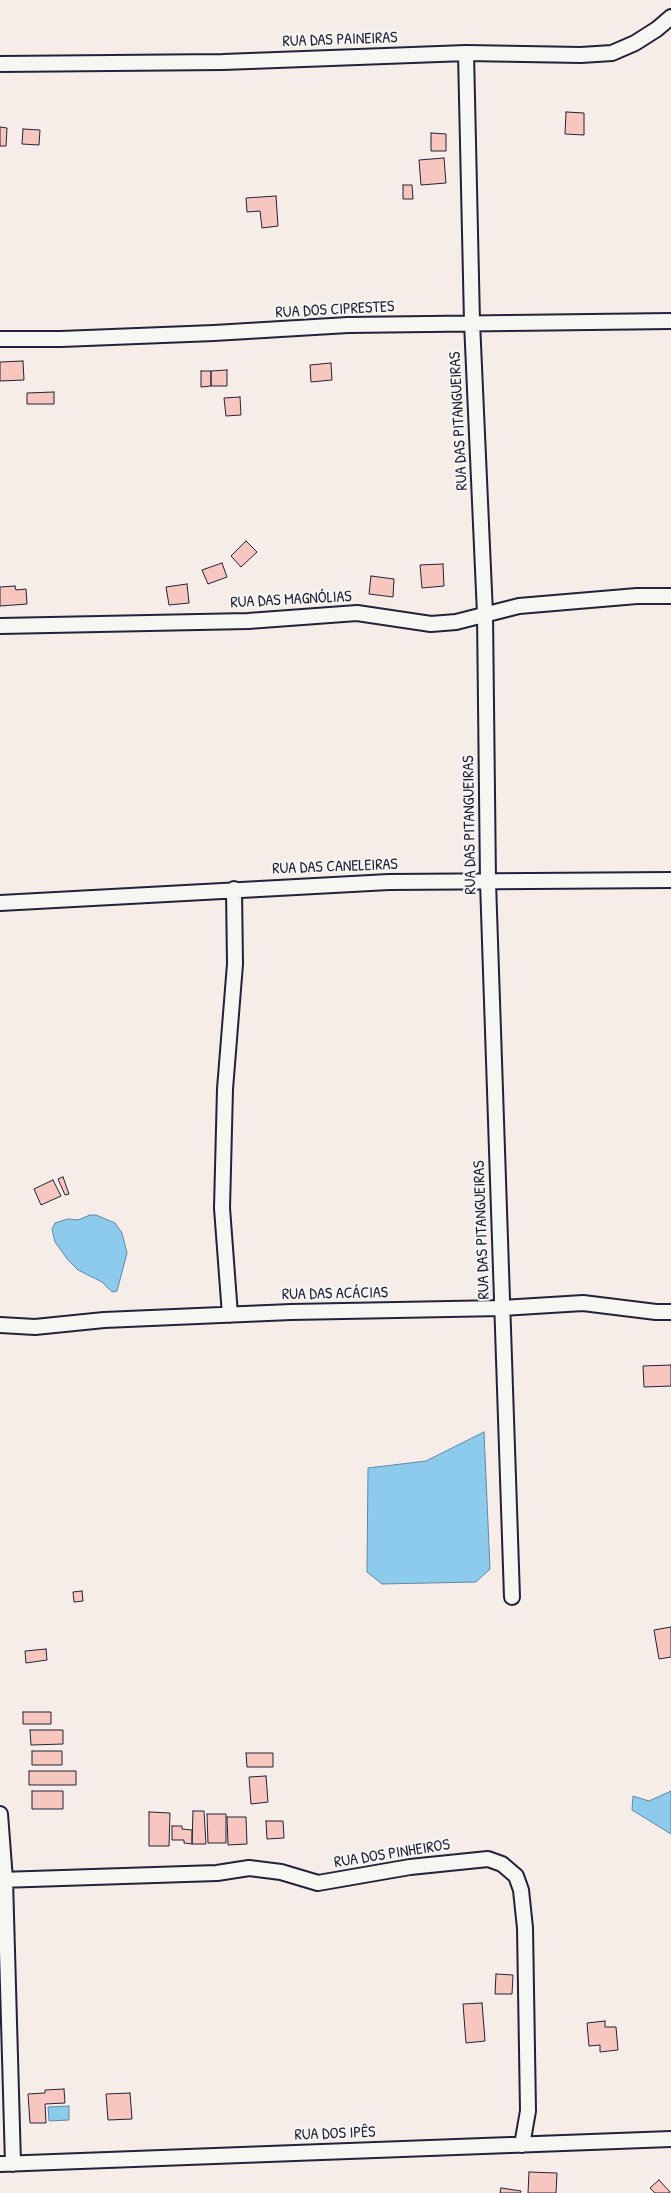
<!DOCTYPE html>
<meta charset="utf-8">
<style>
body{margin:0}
canvas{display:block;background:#f6ede8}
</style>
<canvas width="671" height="2193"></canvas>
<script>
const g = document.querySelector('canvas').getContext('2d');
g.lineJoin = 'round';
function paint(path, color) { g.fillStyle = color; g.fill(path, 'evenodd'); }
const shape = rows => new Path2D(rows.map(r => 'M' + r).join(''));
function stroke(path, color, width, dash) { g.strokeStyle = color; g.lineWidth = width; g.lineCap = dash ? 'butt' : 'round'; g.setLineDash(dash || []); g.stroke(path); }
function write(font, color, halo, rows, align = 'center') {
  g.font = font + ' "Patrick Hand",sans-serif'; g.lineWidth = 4; g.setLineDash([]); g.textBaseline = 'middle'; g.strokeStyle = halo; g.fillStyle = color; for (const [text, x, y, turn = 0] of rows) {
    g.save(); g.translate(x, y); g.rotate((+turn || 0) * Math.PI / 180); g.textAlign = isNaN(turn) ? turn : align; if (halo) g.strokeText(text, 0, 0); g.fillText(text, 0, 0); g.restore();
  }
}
const water = shape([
 [90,1215,96,1215,115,1223,122,1233,127,1253,117,1291,112,1292,102,1282,78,1270,68,1260,55,1242,52,1229,55,1223,68,1219,78,1220,90,1215],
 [484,1432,490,1569,476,1582,382,1584,367,1572,368,1468,426,1461,484,1432],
 [671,1791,671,1834,632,1810,633,1796,649,1801,671,1791],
 [69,2106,69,2120,49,2121,48,2107,69,2106]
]);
paint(water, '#8dcbed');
stroke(water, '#6287a6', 1);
const building = shape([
 [566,112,584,113,584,135,565,134,566,112],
 [0,127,7,128,6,146,0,146,0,127],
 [23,129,40,130,39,145,22,144,23,129],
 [431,133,446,134,446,151,431,151,431,133],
 [444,158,446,183,421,185,419,160,444,158],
 [403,185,412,185,413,199,403,199,403,185],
 [276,196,278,226,262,228,260,211,247,212,246,198,276,196],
 [23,361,24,380,0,381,0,362,23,361],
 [331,363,332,380,311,382,310,365,331,363],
 [227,370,227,386,211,386,211,371,227,370],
 [201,371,211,371,211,386,201,387,201,371],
 [54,392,54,404,27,404,27,393,54,392],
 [240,397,241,415,226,416,224,398,240,397],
 [246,541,257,552,241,567,231,556,246,541],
 [222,563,227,577,208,584,202,570,222,563],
 [443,564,444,586,422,588,420,565,443,564],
 [371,576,394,579,393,597,369,594,371,576],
 [187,584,189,603,169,605,166,587,187,584],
 [15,586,16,590,26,589,27,604,0,606,0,587,15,586],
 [63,1177,69,1194,65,1195,58,1179,63,1177],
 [53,1180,61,1196,41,1205,34,1189,53,1180],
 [671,1365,671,1386,644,1387,643,1366,671,1365],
 [82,1591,83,1601,74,1602,73,1592,82,1591],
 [671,1627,671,1657,659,1659,654,1630,671,1627],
 [46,1649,47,1660,26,1663,25,1651,46,1649],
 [23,1712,51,1712,51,1724,23,1724,23,1712],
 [30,1730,63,1730,63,1744,31,1745,30,1730],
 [32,1751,62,1751,62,1765,32,1765,32,1751],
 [246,1753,273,1753,273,1767,247,1767,246,1753],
 [29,1771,76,1771,76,1785,29,1785,29,1771],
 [266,1776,268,1802,251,1804,249,1777,266,1776],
 [32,1791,63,1791,63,1809,32,1809,32,1791],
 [193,1811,204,1811,206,1844,192,1844,193,1811],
 [149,1812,170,1813,169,1846,149,1846,149,1812],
 [207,1814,226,1814,226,1843,208,1843,207,1814],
 [227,1817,246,1817,247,1844,228,1845,227,1817],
 [266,1821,283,1821,284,1838,267,1839,266,1821],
 [172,1826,182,1826,182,1829,192,1830,192,1844,184,1843,184,1840,172,1840,172,1826],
 [496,1974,513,1975,512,1994,495,1994,496,1974],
 [482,2003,485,2041,466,2043,463,2004,482,2003],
 [605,2021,605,2027,616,2027,618,2050,600,2052,600,2045,589,2046,587,2023,605,2021],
 [64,2089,65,2103,45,2104,46,2123,30,2123,28,2094,45,2093,45,2090,64,2089],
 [130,2093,132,2119,108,2120,106,2094,130,2093],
 [529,2172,557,2173,556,2193,528,2193,529,2172],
 [659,2180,670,2192,669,2193,655,2193,650,2188,659,2180],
 [501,2188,521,2191,520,2193,500,2193,501,2188]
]);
paint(building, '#f7c7bf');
stroke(building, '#22223b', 1);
const street = shape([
 [466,53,472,322,485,614,488,882,512,1597],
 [0,64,223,62,466,53,581,55,612,53,635,43,657,29,671,17],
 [0,339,61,339,214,333,348,325,671,321],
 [0,626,248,621,357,613,431,624,456,622,519,606,637,596,671,596],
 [0,903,389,882,671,880],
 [230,1315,222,1208,225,1089,235,964,234,889],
 [0,1325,35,1327,104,1320,291,1312,502,1308,583,1303,656,1312,671,1312],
 [0,1814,5,1880,13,2164],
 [0,1880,217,1873,249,1868,281,1872,318,1883,410,1867,488,1859,502,1864,516,1876,521,1890,525,1928,528,2111,522,2145],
 [0,2164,671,2139]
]);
stroke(street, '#22223b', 18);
stroke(street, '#f6f6f2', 14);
write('16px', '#22223b', '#f6f6f2', [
 ["RUA DAS PAINEIRAS",340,40,-2],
 ["RUA DOS CIPRESTES",335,310,-3],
 ["RUA DAS PITANGUEIRAS",459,421,-93],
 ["RUA DAS MAGNÓLIAS",291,600,-3],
 ["RUA DAS PITANGUEIRAS",470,825,-91],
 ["RUA DAS CANELEIRAS",335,867,-2],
 ["RUA DAS PITANGUEIRAS",482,1230,-92],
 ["RUA DAS ACÁCIAS",335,1294,-1],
 ["RUA DOS PINHEIROS",392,1854,-9],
 ["RUA DOS IPÊS",335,2134,-2]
]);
</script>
